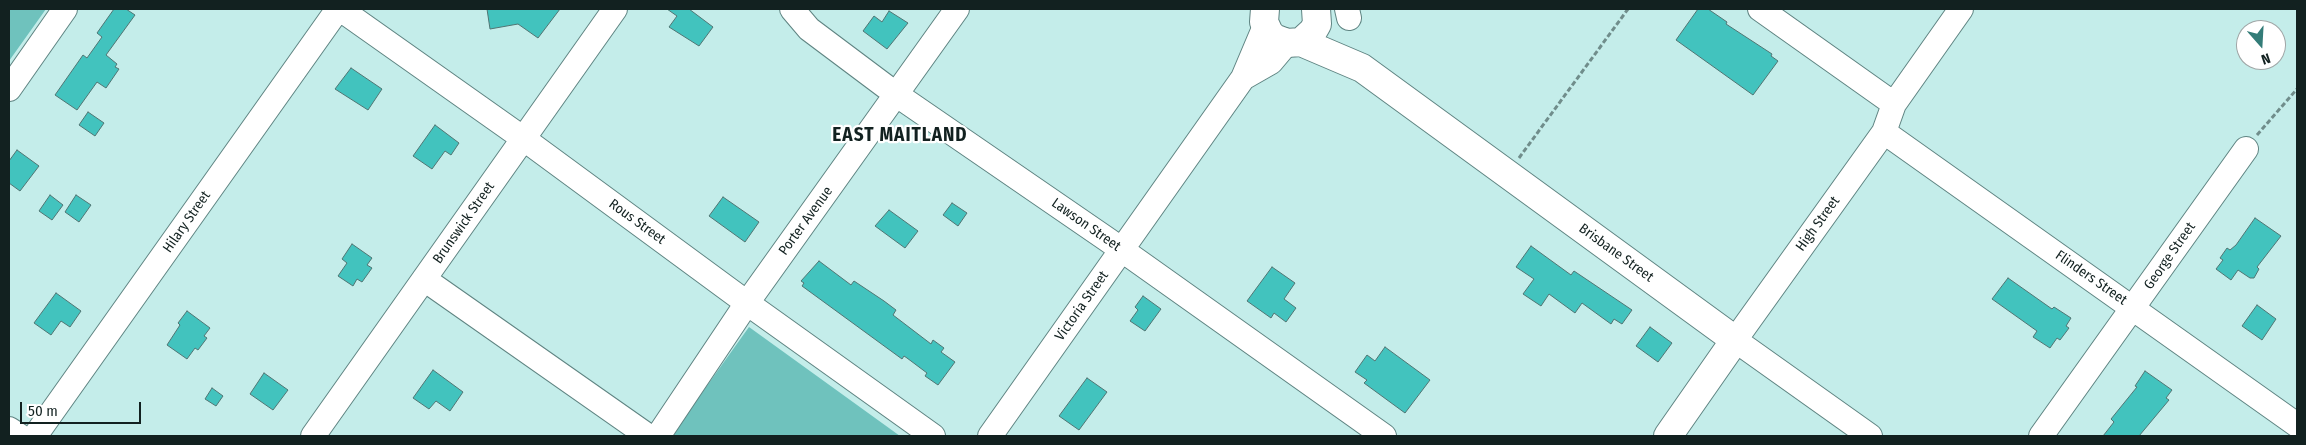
<!DOCTYPE html>
<style>
body{margin:0}
#map{position:relative;width:2306px;height:445px;overflow:hidden;background:#c4edea;font-family:"Fira Sans Condensed",sans-serif}
canvas{display:block}
.frame{position:absolute;inset:0;border:10px solid #122120;pointer-events:none}
.north{position:absolute;left:2236px;top:20px;width:50px;height:50px;box-sizing:border-box;background:#fff;border:1px solid #a0a6a6;border-radius:50%;rotate:161deg;font-size:14px;font-weight:700;line-height:20px;text-align:center;color:#122120}
.north::after{content:'';display:block;margin:auto;width:18px;height:22px;background:#337c78;clip-path:polygon(50% 0,100% 100%,50% 72%,0 100%)}
.scale{position:absolute;left:20px;top:402px;width:121px;height:22px;box-sizing:border-box;border:2px solid #122120;border-top:0;padding-left:6px;font-size:15px;line-height:18px;white-space:nowrap;color:#122120;-webkit-text-stroke:4px #fff;paint-order:stroke}
</style>
<div id="map">
<canvas width="2306" height="445"></canvas>
<div class="frame"></div>
<div class="north">N</div>
<div class="scale">50 m</div>
</div>
<script>
const g = document.querySelector('canvas').getContext('2d');
g.lineJoin = 'round';
function paint(path, color) { g.fillStyle = color; g.fill(path, 'evenodd'); }
const shape = rows => new Path2D(rows.map(r => 'M' + r).join(''));
function stroke(path, color, width, dash) { g.strokeStyle = color; g.lineWidth = width; g.lineCap = dash ? 'butt' : 'round'; g.setLineDash(dash || []); g.stroke(path); }
function write(font, color, halo, rows, align = 'center') {
  g.font = font + ' "Fira Sans Condensed",sans-serif'; g.lineWidth = 4.5; g.setLineDash([]); g.textBaseline = 'middle'; g.strokeStyle = halo; g.fillStyle = color; for (const [text, x, y, turn = 0] of rows) {
    g.save(); g.translate(x, y); g.rotate((+turn || 0) * Math.PI / 180); g.textAlign = isNaN(turn) ? turn : align; if (halo) g.strokeText(text, 0, 0); g.fillText(text, 0, 0); g.restore();
  }
}
paint(shape([
 [9,9,46,9,9,61],
 [749,327,900,436,671,436]
]), '#6fc2bd');
const building = shape([
 [114,9,126,9,135,15,106,55,117,64,115,67,119,69,106,88,97,82,77,110,55,95,83,55,87,58,102,37,97,33,114,9],
 [487,9,560,9,538,38,518,24,490,29,487,9],
 [667,9,689,9,713,27,699,46,669,27,677,16,667,9],
 [1698,9,1708,9,1727,22,1726,24,1772,54,1771,56,1778,61,1753,95,1676,40,1698,9],
 [889,11,908,23,887,49,863,31,874,16,882,22,889,11],
 [351,68,382,89,368,110,335,89,351,68],
 [88,112,104,123,95,136,79,125,88,112],
 [435,125,459,143,451,155,445,151,432,169,413,156,435,125],
 [17,150,39,166,20,191,9,183,9,161,17,150],
 [50,195,63,205,52,220,39,211,50,195],
 [76,195,91,205,79,222,65,212,76,195],
 [723,197,759,222,745,242,709,216,723,197],
 [952,203,967,213,958,226,943,215,952,203],
 [889,210,918,231,905,248,875,226,889,210],
 [2255,218,2281,236,2257,267,2259,269,2254,278,2250,278,2238,270,2231,280,2216,269,2223,260,2220,258,2227,248,2230,250,2236,245,2255,218],
 [352,244,372,258,367,265,372,268,362,282,357,279,353,286,338,276,347,263,342,259,352,244],
 [1531,246,1571,275,1574,271,1632,310,1622,324,1614,319,1611,324,1582,303,1575,313,1549,294,1541,306,1523,294,1534,279,1516,267,1531,246],
 [819,261,851,285,854,281,884,301,896,310,893,315,931,344,933,340,944,348,941,352,955,362,938,385,925,376,927,373,907,358,904,356,902,359,802,286,804,283,801,281,819,261],
 [1272,267,1295,283,1284,299,1296,308,1286,322,1274,313,1271,318,1247,301,1272,267],
 [2008,278,2052,309,2054,307,2071,318,2066,326,2069,328,2060,340,2057,338,2050,348,2033,337,2037,331,1992,299,2008,278],
 [56,293,81,311,70,327,61,321,51,335,34,323,56,293],
 [1143,296,1161,309,1145,331,1130,321,1138,310,1135,307,1143,296],
 [2257,305,2276,319,2262,340,2242,326,2257,305],
 [187,311,210,328,204,336,207,338,198,350,195,348,187,359,167,345,180,325,178,323,187,311],
 [1650,327,1672,343,1658,362,1636,346,1650,327],
 [1385,347,1430,380,1405,413,1364,383,1367,380,1355,372,1367,355,1375,361,1385,347],
 [433,370,463,392,450,411,436,401,429,409,413,398,433,370],
 [2145,371,2172,390,2166,398,2169,400,2139,436,2103,436,2114,422,2111,419,2137,387,2135,386,2145,371],
 [264,373,288,390,273,410,250,394,264,373],
 [1087,378,1107,392,1079,430,1059,416,1087,378],
 [212,388,223,396,216,406,205,399,212,388]
]);
paint(building, '#42c3be');
stroke(building, '#507573', 1);
const minor = shape([
 [340,9,524,139,747,303,933,436],
 [792,9,809,29,897,95,1108,240,1384,436],
 [1347,9,1349,18],
 [1760,9,1894,104],
 [1243,78,1271,62,1287,43],
 [9,89,65,9],
 [1884,132,2297,425],
 [424,279,648,436],
 [9,429,20,436],
 [35,436,338,9],
 [313,436,615,9],
 [658,436,747,303,957,9],
 [990,436,1243,78,1265,26],
 [1870,436,1735,340,1884,132,1894,104,1961,9],
 [2041,436,2246,149]
]);
const major = shape([
 [1265,9,1264,22,1269,33,1274,38,1287,43,1301,42,1313,31,1317,24,1316,9],
 [1301,42,1362,68,1735,340,1668,436]
]);
stroke(minor, '#5f8482', 26);
stroke(major, '#5f8482', 30);
stroke(shape([
 [2257,135,2297,89],
 [1519,158,1628,9]
]), '#708d8b', 3, [5, 2.5]);
stroke(minor, '#fff', 24);
stroke(major, '#fff', 28);
write('14px', '#122120', '#fff', [
 ["Porter Avenue",806,221,-54],
 ["Hilary Street",187,222,-55],
 ["Rous Street",637,222,36],
 ["Brunswick Street",464,223,-55],
 ["High Street",1818,224,-54],
 ["Lawson Street",1086,225,35],
 ["Brisbane Street",1616,253,36],
 ["George Street",2170,256,-55],
 ["Flinders Street",2091,278,35],
 ["Victoria Street",1082,306,-55]
]);
g.letterSpacing = '1px';
write('bold 19px', '#122120', '#fff', [
 ["EAST MAITLAND",900,136]
]);
g.letterSpacing = '0px';
</script>
